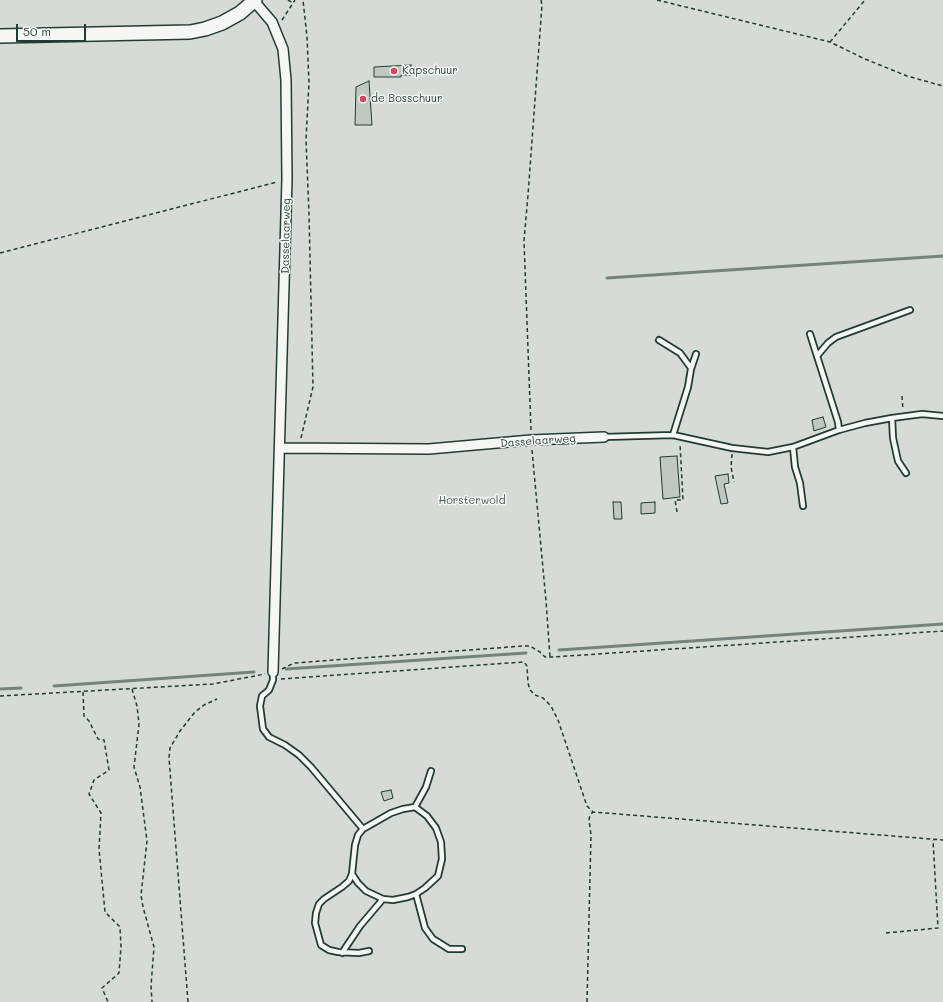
<!DOCTYPE html>
<style>
body{margin:0}
#map{position:relative;width:943px;height:1002px;overflow:hidden;background:#f6f6f2;font-family:Mali,sans-serif}
canvas{display:block}
.scale{position:absolute;left:16px;top:24px;width:70px;height:18px;box-sizing:border-box;border:2px solid #1f3d34;border-top:0;padding-left:5px;font-size:12px;line-height:14px;white-space:nowrap;color:#1f3d34;-webkit-text-stroke:3px #f6f6f2;paint-order:stroke}
</style>
<div id="map">
<canvas width="943" height="1002"></canvas>
<div class="scale">50 m</div>
</div>
<script>
const g = document.querySelector('canvas').getContext('2d');
g.lineJoin = 'round';
function paint(path, color) { g.fillStyle = color; g.fill(path, 'evenodd'); }
const shape = rows => new Path2D(rows.map(r => 'M' + r).join(''));
function stroke(path, color, width, dash) { g.strokeStyle = color; g.lineWidth = width; g.lineCap = dash ? 'butt' : 'round'; g.setLineDash(dash || []); g.stroke(path); }
function write(font, color, halo, rows, align = 'center') {
  g.font = font + ' Mali,sans-serif'; g.lineWidth = 3; g.setLineDash([]); g.textBaseline = 'middle'; g.strokeStyle = halo; g.fillStyle = color; for (const [text, x, y, turn = 0] of rows) {
    g.save(); g.translate(x, y); g.rotate((+turn || 0) * Math.PI / 180); g.textAlign = isNaN(turn) ? turn : align; if (halo) g.strokeText(text, 0, 0); g.fillText(text, 0, 0); g.restore();
  }
}
paint(shape([
 [0,0,943,0,943,1002,0,1002]
]), '#d6dbd6');
stroke(shape([
 [607,278,943,256],
 [559,650,943,624],
 [286,669,526,653],
 [54,686,254,672],
 [0,689,21,688]
]), '#72847d', 3);
const building = shape([
 [411,65,411,75,401,75,401,77,374,77,374,67,411,65],
 [369,81,372,125,355,125,356,87,369,81],
 [823,417,826,427,814,431,812,420,823,417],
 [677,456,680,497,663,499,660,457,677,456],
 [728,474,729,483,724,484,728,503,721,504,715,476,728,474],
 [613,502,621,502,622,519,614,519,613,502],
 [655,502,655,513,641,514,641,503,655,502],
 [391,790,393,798,384,801,381,792,391,790]
]);
paint(building, '#c1c8c3');
stroke(building, '#1f3d34', 1);
const lane = shape([
 [810,334,838,422,839,430],
 [659,340,680,353,691,368],
 [817,356,828,343,836,337,910,310],
 [892,418,893,438,898,461,906,473],
 [673,435,688,387,691,369,696,354],
 [604,437,673,435,732,448,768,452,793,447,839,430,865,423,892,418,922,414,943,416],
 [793,447,795,467,800,483,803,506],
 [273,672,273,680,269,690,262,696,260,706,263,729,269,737,285,745,299,755,311,767,363,829,391,813,403,809,415,807,427,816,436,828,441,842,442,859,438,876,425,888,416,894,425,928,433,939,449,949,462,949],
 [415,807,426,787,431,771],
 [363,829,358,835,355,845,352,874,349,881,342,887,324,899,319,904,316,913,315,923,321,945,329,950,338,952,359,953,369,951],
 [352,874,358,883,366,891,383,899,393,900,408,897,416,894],
 [342,953,360,926,383,899]
]);
const street = shape([
 [254,1,272,22,283,49,286,80,287,179,273,672],
 [280,448,429,449,531,440,604,437]
]);
const secondary = shape([
 [0,36,190,32,205,29,222,23,240,13,255,0]
]);
stroke(lane, '#1f3d34', 8);
stroke(street, '#1f3d34', 12);
stroke(secondary, '#1f3d34', 16);
stroke(shape([
 [288,0,293,3],
 [657,0,830,42,865,59,907,76,943,86],
 [282,20,295,0],
 [830,42,865,0],
 [0,253,277,182],
 [902,396,903,410],
 [531,430,524,241,528,195,542,5,541,0],
 [301,438,313,387,309,214,306,139,309,83,307,37,303,0],
 [532,450,546,601,550,657],
 [732,454,731,467,734,482],
 [677,512,675,500,683,500,680,444],
 [282,669,294,663,523,646,530,646,540,652,545,657,553,657,943,631],
 [281,679,524,662,527,666,528,683,530,690,535,695,543,698,551,706,558,720,587,806,593,812,943,840],
 [132,689,137,706,139,724,134,767,140,787,147,841,141,895,143,907,154,947,151,986,152,1002],
 [83,692,84,716,89,721,98,739,104,740,109,770,94,780,89,794,101,813,99,849,105,912,120,927,121,947,119,973,102,988,108,1002],
 [0,696,213,684,265,674],
 [886,933,938,928,933,840],
 [188,1002,169,758,170,748,180,731,195,712,204,705,217,699],
 [587,1002,591,835,589,820,590,815,593,812]
]), '#1f3d34', 1.5, [4, 3]);
stroke(lane, '#f6f6f2', 4.5);
stroke(street, '#f6f6f2', 9);
stroke(secondary, '#f6f6f2', 13);
for (const [x, y, r, color] of [
 [394,71,4,"#d1495b"],
 [363,99,4,"#d1495b"]
]) { const dot = new Path2D(); dot.arc(x, y, r, 0, 2 * Math.PI); g.fillStyle = color; g.fill(dot); stroke(dot, '#f6f6f2', 1.5); }
write('11px', '#1f3d34', '#f6f6f2', [
 ["Kapschuur",402,71],
 ["de Bosschuur",371,99]
], 'left');
write('11px', '#1f3d34', '#f6f6f2', [
 ["Dasselaarweg",286,236,-89],
 ["Dasselaarweg",538,441,-4]
]);
write('11px', '#445d54', '#f6f6f2', [
 ["Horsterwold",472,501]
]);
</script>
